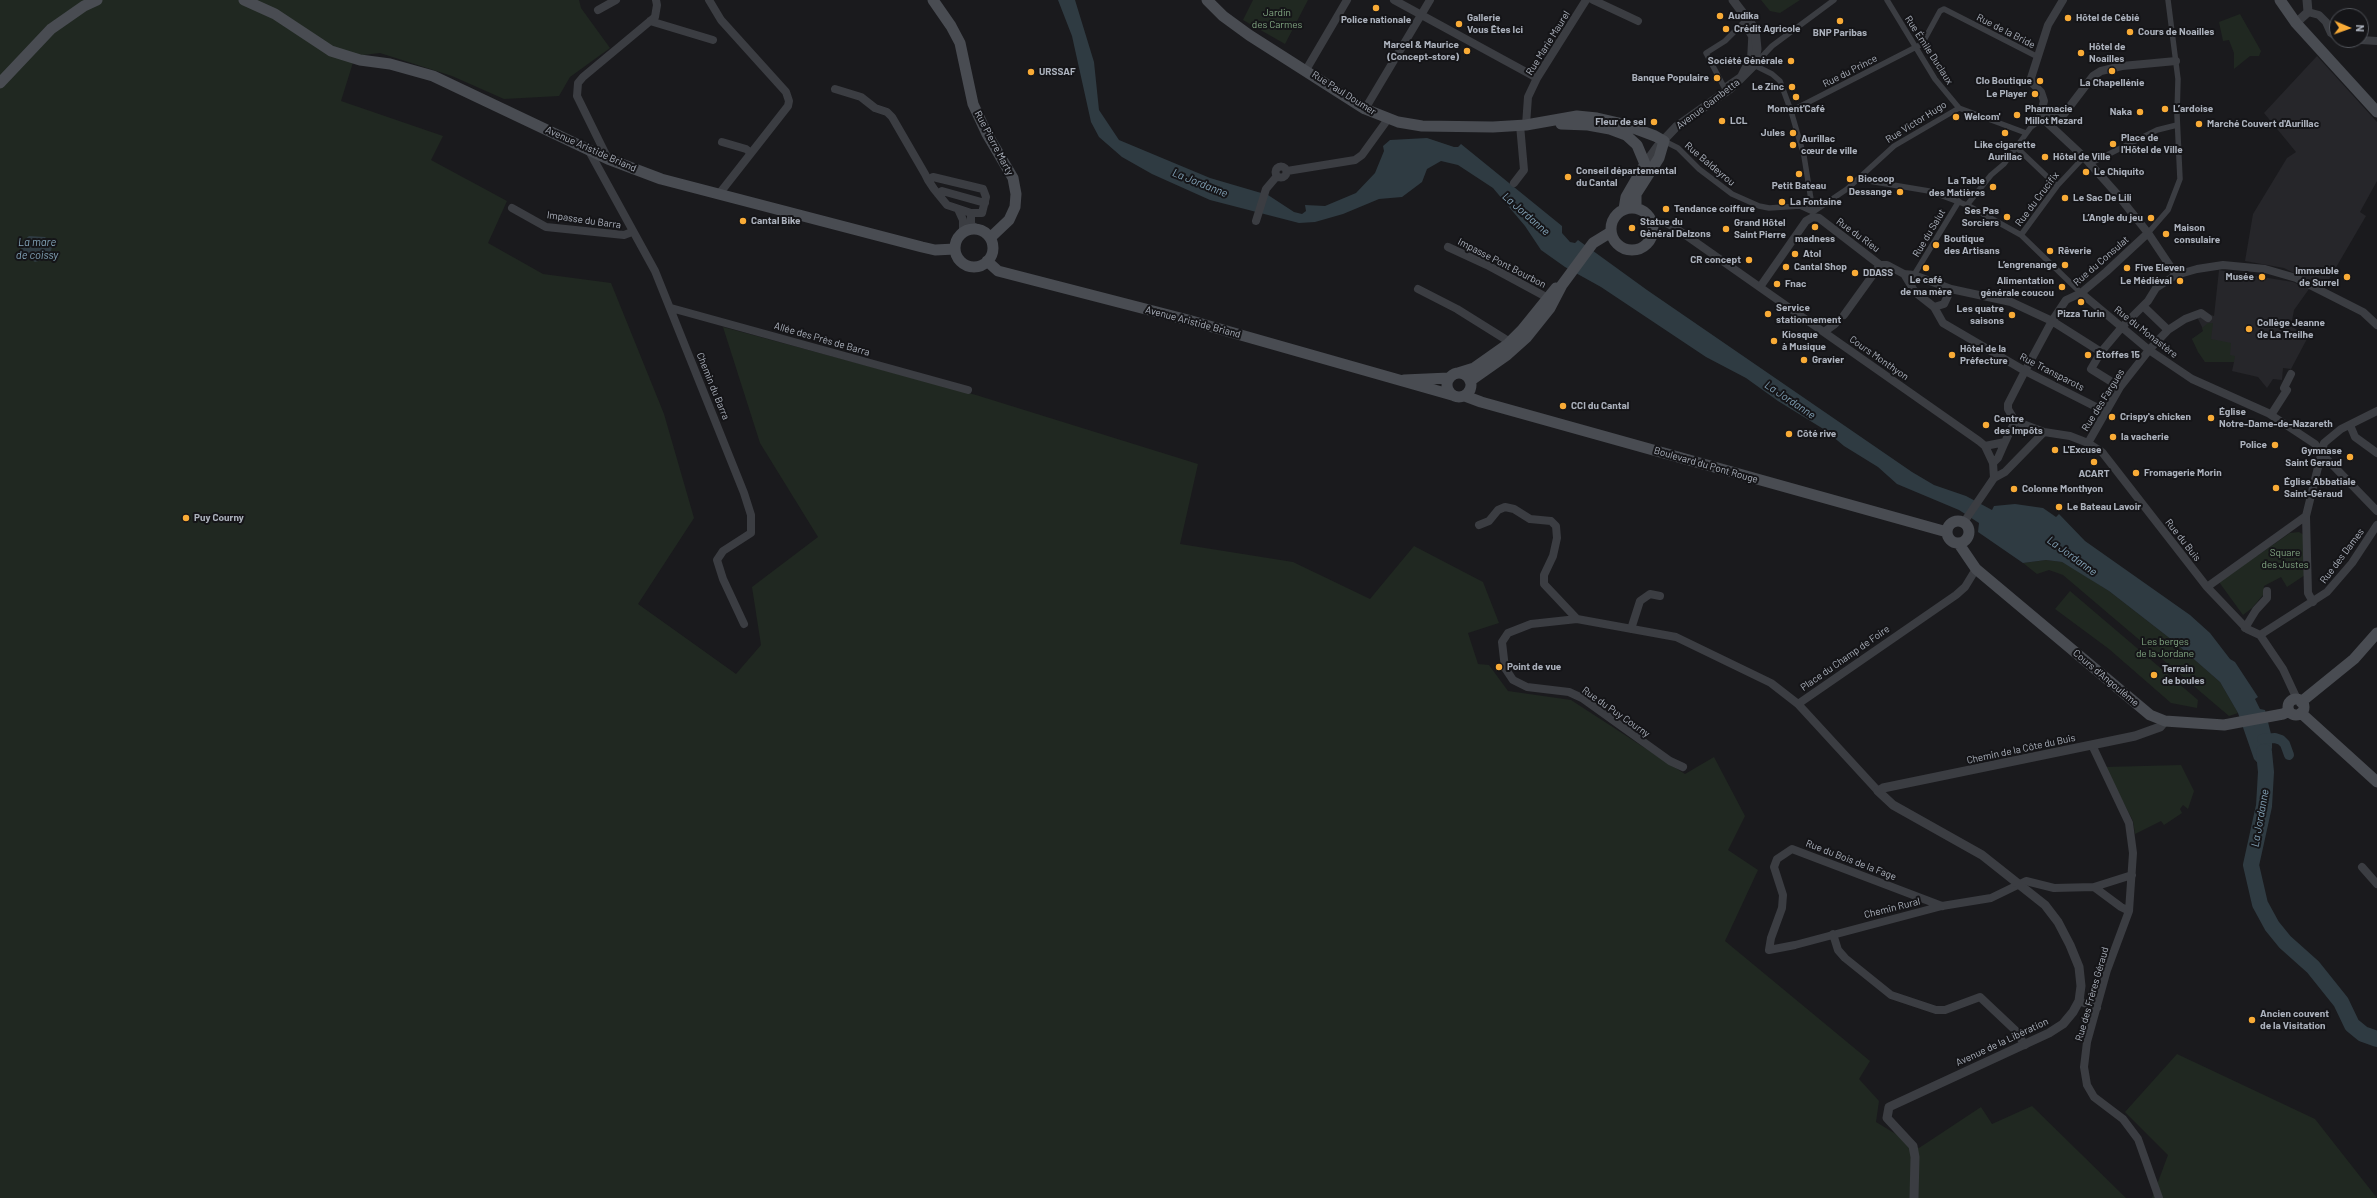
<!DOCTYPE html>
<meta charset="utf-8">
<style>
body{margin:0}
#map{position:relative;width:2377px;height:1198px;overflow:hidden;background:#1a1a1d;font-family:Barlow,sans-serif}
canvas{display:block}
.north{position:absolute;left:2329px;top:8px;width:40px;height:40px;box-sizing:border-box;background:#151518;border:1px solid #51545a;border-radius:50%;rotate:92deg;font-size:11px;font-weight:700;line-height:16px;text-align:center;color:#acb2bd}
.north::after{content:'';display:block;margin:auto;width:14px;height:18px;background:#f9ab36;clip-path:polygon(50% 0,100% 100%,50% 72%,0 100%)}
</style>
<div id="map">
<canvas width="2377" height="1198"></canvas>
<div class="north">N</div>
</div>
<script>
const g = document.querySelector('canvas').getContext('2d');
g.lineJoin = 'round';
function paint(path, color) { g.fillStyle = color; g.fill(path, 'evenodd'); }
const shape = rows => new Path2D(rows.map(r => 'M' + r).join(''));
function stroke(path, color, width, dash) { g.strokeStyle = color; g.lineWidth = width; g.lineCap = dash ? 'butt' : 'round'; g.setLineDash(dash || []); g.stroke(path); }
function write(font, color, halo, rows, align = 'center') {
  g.font = font + ' Barlow,sans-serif'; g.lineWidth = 4; g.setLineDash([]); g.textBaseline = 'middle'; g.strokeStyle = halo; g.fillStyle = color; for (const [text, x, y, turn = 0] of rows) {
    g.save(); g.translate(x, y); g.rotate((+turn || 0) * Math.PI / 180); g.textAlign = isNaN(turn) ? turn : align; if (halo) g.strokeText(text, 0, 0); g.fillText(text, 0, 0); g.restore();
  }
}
paint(shape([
 [2317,56,2377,122,2377,181,2360,212,2366,216,2324,288,2284,268,2245,261,2253,214,2287,158,2296,152,2264,113],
 [2219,270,2293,282,2309,289,2294,310,2291,326,2308,337,2291,369,2283,368,2282,380,2273,379,2267,388,2258,377,2232,371,2234,362,2205,362,2192,339,2204,331,2197,317,2208,314,2214,316]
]), '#26262a');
paint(shape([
 [0,0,579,0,581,8,610,48,570,77,559,96,504,99,452,76,380,53,355,56,341,101,443,136,431,160,507,201,488,243,543,274,611,283,664,414,694,518,638,604,736,674,761,645,752,587,818,537,760,443,723,327,976,395,1198,464,1180,544,1293,562,1370,599,1414,546,1483,582,1499,623,1468,633,1478,664,1489,665,1508,691,1571,700,1685,774,1714,757,1745,816,1728,850,1758,870,1725,941,1870,1061,1859,1079,1879,1101,1876,1122,1919,1148,1981,1107,1992,1124,2032,1106,2126,1198,0,1198],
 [1253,0,1308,0,1285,44,1243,20],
 [1761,0,1800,0,1780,13,1770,11],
 [2240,14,2261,51,2259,56,2250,56,2234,69,2234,53,2229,40,2223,41,2219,22],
 [2208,323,2213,323,2211,339,2231,343,2230,355,2235,356,2234,362,2205,362,2198,352,2192,339,2203,331,2202,328],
 [2299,532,2304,535,2305,575,2287,587,2281,577,2264,586,2263,595,2252,608,2243,615,2219,582,2290,533],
 [2046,560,2062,562,2075,569,2109,591,2172,640,2220,682,2238,713,2229,716,2063,575,2049,570,2037,574,2023,563],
 [2070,591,2198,700,2197,708,2171,703,2109,649,2055,609],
 [2181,765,2194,791,2188,809,2183,805,2180,809,2182,813,2164,825,2161,821,2135,834,2133,821,2105,767],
 [2177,1054,2315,1119,2377,1198,2152,1198,2168,1155,2125,1112]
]), '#202821');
paint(shape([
 [1058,0,1075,0,1094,62,1099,110,1119,140,1210,178,1268,195,1294,212,1302,214,1306,211,1305,205,1325,206,1356,193,1375,173,1384,151,1383,146,1390,140,1427,138,1454,147,1458,147,1461,144,1562,226,1562,233,1570,242,1575,243,1578,240,1647,290,1912,472,1934,485,1966,496,1992,510,1994,506,2015,504,2043,508,2056,517,2059,514,2085,541,2190,615,2210,633,2230,659,2235,662,2258,697,2255,699,2260,709,2265,710,2272,738,2272,748,2266,772,2254,759,2238,713,2220,682,2172,640,2109,591,2062,562,2046,560,2023,563,1978,532,1979,523,1959,510,1897,484,1878,467,1844,446,1825,430,1778,401,1746,378,1706,357,1601,287,1565,267,1541,250,1525,226,1493,188,1458,165,1441,161,1427,169,1422,182,1402,197,1379,199,1343,214,1315,222,1299,223,1210,200,1152,174,1122,157,1099,137,1091,122,1072,36],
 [29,236,45,237,53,245,48,258,35,262,27,257,21,250,23,241]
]), '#2f3b42');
stroke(shape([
 [2262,739,2275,738,2281,740,2285,744,2289,755]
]), '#2f3b42', 10);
stroke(shape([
 [2264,752,2266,772,2264,806,2251,865,2260,904,2272,926,2285,942,2313,967,2341,1002,2352,1025,2363,1034,2377,1039]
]), '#2f3b42', 16);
stroke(shape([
 [1887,0,1935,79,1959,108,2026,133],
 [1743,23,1751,37,1750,56,1740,76,1724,87,1706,53,1725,41,1743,23],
 [1791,111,1922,44,1940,11,1944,9,2038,57],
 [1664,141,1678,148,1699,169,1732,194,1759,206,1769,208,1800,206,1813,212],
 [2016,147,2057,186],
 [2089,164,2157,130,2177,125],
 [1862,176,1869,181,1929,191,1967,205,2021,235,2081,293],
 [1967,205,1991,175,2004,164,2031,127,2043,118],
 [1813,212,1804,156,1791,111,1780,81,1772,74,1754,65,1772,46,1834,0],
 [1813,212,1847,189,1894,146,1959,108],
 [2148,233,2168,210,2180,179,2177,115,2178,79,2168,0],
 [2021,235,2057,186,2084,157],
 [1914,275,1959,201]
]), '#3b3d42', 5.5);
stroke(shape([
 [709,0,721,20,786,92,789,101,788,106,719,194],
 [1394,0,1537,78],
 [1593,0,1638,21],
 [2063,0,2048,25,2031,78,2032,83,2041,92,2044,101,2040,116,2084,157,2117,194,2148,233,2176,275],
 [598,10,616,0],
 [2308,12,2319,15,2326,22,2331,33,2337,37],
 [650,21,713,40],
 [2361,40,2377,41],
 [1306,70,1347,0],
 [835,89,861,97,875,108,887,112,892,117,925,174,928,180,934,189,947,205,971,213,982,213,986,197,983,189,933,177,928,180],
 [1365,109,1430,0],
 [2043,118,2057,111,2064,114,2093,76,2101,71,2122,66,2176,61],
 [1526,125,1528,97,1537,78,1586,0],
 [722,142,746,149,751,153],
 [588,149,655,271,744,493,751,515,751,533,723,551,717,560,723,579,744,624],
 [608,159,577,96,578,83,583,77,655,17,657,5,656,0],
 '1275.5 172a5.5 5.5 0 1 1 11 0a5.5 5.5 0 1 1-11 0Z',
 [1287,171,1355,160,1362,155,1388,119],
 [1514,183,1524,170,1520,125],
 [938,194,942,191,985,203],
 [512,208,546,227,624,235,632,232],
 [958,209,963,220,963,233],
 [971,213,971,225,980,230],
 [1813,217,1819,218,1880,265,1887,265,1904,274,1914,275,1951,289,2011,302,2052,321,2101,352],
 [1256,221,1266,189,1277,176],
 [1652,223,1666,223,1674,227,1979,441,1985,446,1993,463,1994,478],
 [1448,247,1487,265,1548,298],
 [1904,274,1915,292,1934,307,1944,304,1951,289],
 [1760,287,1806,221,1813,217],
 [1418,289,1457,309,1505,339,1508,344],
 [2081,293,2149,350,2192,379,2268,413,2315,444,2321,453,2377,511],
 [2143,306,2168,330],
 [1934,307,1943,323,2025,371,2106,412],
 [671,308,968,390],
 [1844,315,1880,265],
 [1824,332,1835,324],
 [2120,387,2091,369,2101,352,2122,327,2148,301,2156,288,2176,275,2197,269,2223,265,2265,269,2296,278,2363,312,2377,325],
 [2271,415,2287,390,2284,388,2291,374],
 [2350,425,2355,437,2377,453],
 [2044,432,2015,421,2008,409,2008,404,2025,371,2052,321,2066,300,2081,293,2106,272,2148,233],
 [2088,443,2120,387,2149,350,2168,330,2185,319,2201,313,2208,318],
 [1985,446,2005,442,2015,421],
 [1993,463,1998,458,2005,442],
 [2306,516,2308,593,2313,602],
 [1964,522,1994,478,2005,472,2044,432,2070,436,2088,443,2102,452,2207,587,2247,629,2260,635,2283,669,2297,699],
 [1479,525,1489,521,1498,510,1505,507,1514,509,1530,519,1551,521,1556,526,1557,538,1553,556,1544,575,1544,584,1577,619,1676,637,1771,683,1798,704],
 [2207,587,2306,516,2324,443,2341,429,2377,411],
 [1577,619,1531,624,1508,633,1502,642,1505,668,1513,680,1527,687,1569,692,1582,698,1670,761,1683,767],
 [2245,628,2256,610,2267,598,2267,591],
 [1631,629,1640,601,1650,594,1660,596],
 [2260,635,2327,592,2352,563,2377,525],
 [2092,745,2129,823,2133,853,2129,911,2107,970,2087,1042,2084,1067,2087,1085,2094,1097,2123,1119,2138,1139,2159,1198],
 [1878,791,1798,704,1956,595,1965,587,1976,569],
 [2362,867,2377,884],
 [1942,906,1792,849,1777,859,1774,867,1783,895,1782,908,1771,938,1769,950,1795,945,1942,906,1991,898,2026,881,2054,888,2094,887],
 [2129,911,2121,907,2094,887,2132,875],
 [1833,934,1838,950,1845,958,1891,995,1936,1010,1945,1010,1980,997,2015,1030,2025,1045],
 [2079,1001,2097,1008]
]), '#3b3d42', 8);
stroke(shape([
 [2296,23,2308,12,2307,0],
 [1645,164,1658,146,1676,127,1731,88,1754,65,1757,49,1755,29,1733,0],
 [1914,1198,1915,1157,1913,1146,1887,1118,1889,1107,2049,1033,2063,1024,2073,1012,2079,1001,2081,986,2079,967,2070,945,2058,922,2045,905,1982,855,1893,805,1878,791,1883,788,2135,736,2160,727,2165,721]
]), '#3b3d42', 9);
stroke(shape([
 [244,0,275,14,331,51,360,60,390,64,433,76,608,159,661,179,922,247,935,250,955,249],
 [933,0,951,26,960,43,973,104,987,134,1013,178,1016,194,1015,207,1009,220,990,238],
 [1207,0,1223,16,1249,35,1365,109,1398,122,1422,126,1493,127,1526,125,1577,116,1597,118,1623,124,1655,136,1664,141,1659,158,1636,194,1636,208],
 [2280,0,2296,23,2377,112],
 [0,83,51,29,84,6,97,0],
 [1561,124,1588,125,1610,129,1626,135,1637,145,1645,164,1626,197,1624,209],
 '1611 229a21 21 0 1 1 42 0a21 21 0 1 1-42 0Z',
 '955 248a19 19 0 1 1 38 0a19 19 0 1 1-38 0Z',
 [987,261,998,271,1188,320,1452,395],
 [1458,373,1474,368,1508,344,1522,330,1556,288],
 '1447 385a12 12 0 1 1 24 0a12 12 0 1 1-24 0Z',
 [1404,380,1449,378],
 [1470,381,1507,355,1526,338,1550,308,1562,285,1593,243,1611,232],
 [1465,396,1481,402,1947,532],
 '1947 532a11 11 0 1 1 22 0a11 11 0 1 1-22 0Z',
 [1959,544,1976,569,2150,715,2165,721,2224,725,2283,714,2289,711],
 '2288 707a8 8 0 1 1 16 0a8 8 0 1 1-16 0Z',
 [2301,702,2354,659,2377,633],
 [2301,713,2377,782]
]), '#494c52', 11);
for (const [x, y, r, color] of [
 [1376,8,4,"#f9ab36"],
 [1720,16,4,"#f9ab36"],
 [2068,18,4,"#f9ab36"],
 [1840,21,4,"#f9ab36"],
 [1459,24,4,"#f9ab36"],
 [1726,29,4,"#f9ab36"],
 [2130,32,4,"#f9ab36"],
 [1467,51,4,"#f9ab36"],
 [2081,53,4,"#f9ab36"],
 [1791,61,4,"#f9ab36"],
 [2112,71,4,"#f9ab36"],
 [1031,72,4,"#f9ab36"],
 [1717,78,4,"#f9ab36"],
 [2040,81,4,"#f9ab36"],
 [1792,87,4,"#f9ab36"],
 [2035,94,4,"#f9ab36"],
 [1796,97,4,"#f9ab36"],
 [2165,109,4,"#f9ab36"],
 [2140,112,4,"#f9ab36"],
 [2017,115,4,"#f9ab36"],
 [1956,117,4,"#f9ab36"],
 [1722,121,4,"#f9ab36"],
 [1654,122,4,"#f9ab36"],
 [2199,124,4,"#f9ab36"],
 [1793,133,4,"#f9ab36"],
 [2005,133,4,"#f9ab36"],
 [2113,144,4,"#f9ab36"],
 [1793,145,4,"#f9ab36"],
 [2045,157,4,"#f9ab36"],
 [2086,172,4,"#f9ab36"],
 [1799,174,4,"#f9ab36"],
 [1568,177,4,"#f9ab36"],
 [1850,179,4,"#f9ab36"],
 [1993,187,4,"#f9ab36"],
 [1900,192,4,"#f9ab36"],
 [2065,198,4,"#f9ab36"],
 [1782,202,4,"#f9ab36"],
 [1666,209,4,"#f9ab36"],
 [2007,217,4,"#f9ab36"],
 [2151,218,4,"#f9ab36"],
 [743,221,4,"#f9ab36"],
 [1815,227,4,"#f9ab36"],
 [1632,228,4,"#f9ab36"],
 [1726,229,4,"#f9ab36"],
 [2166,234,4,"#f9ab36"],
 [1936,245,4,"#f9ab36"],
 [2050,251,4,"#f9ab36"],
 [1795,254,4,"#f9ab36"],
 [1749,260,4,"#f9ab36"],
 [2065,265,4,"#f9ab36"],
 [1786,267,4,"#f9ab36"],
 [1926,268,4,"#f9ab36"],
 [2127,268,4,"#f9ab36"],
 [1855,273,4,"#f9ab36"],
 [2262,277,4,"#f9ab36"],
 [2347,277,4,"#f9ab36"],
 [2180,281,4,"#f9ab36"],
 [1777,284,4,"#f9ab36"],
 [2062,287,4,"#f9ab36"],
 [2081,302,4,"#f9ab36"],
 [1768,314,4,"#f9ab36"],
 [2012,315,4,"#f9ab36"],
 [2249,329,4,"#f9ab36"],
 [1774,341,4,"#f9ab36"],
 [1952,355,4,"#f9ab36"],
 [2088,355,4,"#f9ab36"],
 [1804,360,4,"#f9ab36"],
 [1563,406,4,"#f9ab36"],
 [2112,417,4,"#f9ab36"],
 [2211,418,4,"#f9ab36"],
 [1986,425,4,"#f9ab36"],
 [1789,434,4,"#f9ab36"],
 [2113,437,4,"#f9ab36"],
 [2275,445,4,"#f9ab36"],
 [2055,450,4,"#f9ab36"],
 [2350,457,4,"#f9ab36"],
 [2094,462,4,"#f9ab36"],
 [2136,473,4,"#f9ab36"],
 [2276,488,4,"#f9ab36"],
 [2014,489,4,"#f9ab36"],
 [2059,507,4,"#f9ab36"],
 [186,518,4,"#f9ab36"],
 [1499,667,4,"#f9ab36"],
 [2154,675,4,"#f9ab36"],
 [2252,1020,4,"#f9ab36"]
]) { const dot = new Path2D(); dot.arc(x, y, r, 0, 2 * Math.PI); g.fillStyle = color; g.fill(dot); stroke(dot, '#151518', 1.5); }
write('10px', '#83a883', '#151518', [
 ["Jardin",1277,13],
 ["des Carmes",1277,25],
 ["Square",2285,553],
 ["des Justes",2285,565],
 ["Les berges",2165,642],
 ["de la Jordane",2165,654]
]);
write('bold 10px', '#acb2bd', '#151518', [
 ["Audika",1728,16],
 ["Gallerie",1467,18],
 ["Vous Êtes Ici",1467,30],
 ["Hôtel de Cébié",2076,18],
 ["Police nationale",1376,20,"center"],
 ["Crédit Agricole",1734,29],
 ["Cours de Noailles",2138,32],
 ["BNP Paribas",1840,33,"center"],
 ["Marcel & Maurice",1459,45,"right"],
 ["(Concept-store)",1459,57,"right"],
 ["Hôtel de",2089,47],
 ["Noailles",2089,59],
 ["Société Générale",1783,61,"right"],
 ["URSSAF",1039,72],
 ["Banque Populaire",1709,78,"right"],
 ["Clo Boutique",2032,81,"right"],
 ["La Chapellénie",2112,83,"center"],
 ["Le Zinc",1784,87,"right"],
 ["Le Player",2027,94,"right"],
 ["Moment'Café",1796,109,"center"],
 ["Pharmacie",2025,109],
 ["Millot Mezard",2025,121],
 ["L’ardoise",2173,109],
 ["Naka",2132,112,"right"],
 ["Welcom'",1964,117],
 ["LCL",1730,121],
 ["Fleur de sel",1646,122,"right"],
 ["Marché Couvert d'Aurillac",2207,124],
 ["Jules",1785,133,"right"],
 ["Place de",2121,138],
 ["l'Hôtel de Ville",2121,150],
 ["Aurillac",1801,139],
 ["cœur de ville",1801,151],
 ["Like cigarette",2005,145,"center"],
 ["Aurillac",2005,157,"center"],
 ["Hôtel de Ville",2053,157],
 ["Conseil départemental",1576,171],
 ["du Cantal",1576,183],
 ["Le Chiquito",2094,172],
 ["Biocoop",1858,179],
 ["La Table",1985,181,"right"],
 ["des Matières",1985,193,"right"],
 ["Petit Bateau",1799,186,"center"],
 ["Dessange",1892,192,"right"],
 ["Le Sac De Lili",2073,198],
 ["La Fontaine",1790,202],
 ["Tendance coiffure",1674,209],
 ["Ses Pas",1999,211,"right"],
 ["Sorciers",1999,223,"right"],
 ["L’Angle du jeu",2143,218,"right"],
 ["Cantal Bike",751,221],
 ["Statue du",1640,222],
 ["Général Delzons",1640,234],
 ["Grand Hôtel",1734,223],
 ["Saint Pierre",1734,235],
 ["Maison",2174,228],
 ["consulaire",2174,240],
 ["madness",1815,239,"center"],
 ["Boutique",1944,239],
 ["des Artisans",1944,251],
 ["Rêverie",2058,251],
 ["Atol",1803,254],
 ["CR concept",1741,260,"right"],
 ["L’engrenange",2057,265,"right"],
 ["Cantal Shop",1794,267],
 ["Five Eleven",2135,268],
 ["Immeuble",2339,271,"right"],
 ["de Surrel",2339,283,"right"],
 ["DDASS",1863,273],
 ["Musée",2254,277,"right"],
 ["Le café",1926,280,"center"],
 ["de ma mère",1926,292,"center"],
 ["Alimentation",2054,281,"right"],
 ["générale coucou",2054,293,"right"],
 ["Le Médiéval",2172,281,"right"],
 ["Fnac",1785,284],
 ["Service",1776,308],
 ["stationnement",1776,320],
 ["Les quatre",2004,309,"right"],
 ["saisons",2004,321,"right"],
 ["Pizza Turin",2081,314,"center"],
 ["Collège Jeanne",2257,323],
 ["de La Treilhe",2257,335],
 ["Kiosque",1782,335],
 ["à Musique",1782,347],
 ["Hôtel de la",1960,349],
 ["Préfecture",1960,361],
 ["Étoffes 15",2096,355],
 ["Gravier",1812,360],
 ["CCI du Cantal",1571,406],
 ["Église",2219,412],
 ["Notre-Dame-de-Nazareth",2219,424],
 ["Crispy's chicken",2120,417],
 ["Centre",1994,419],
 ["des Impôts",1994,431],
 ["Côté rive",1797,434],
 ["la vacherie",2121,437],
 ["Police",2267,445,"right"],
 ["L'Excuse",2063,450],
 ["Gymnase",2342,451,"right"],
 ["Saint Geraud",2342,463,"right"],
 ["Fromagerie Morin",2144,473],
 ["ACART",2094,474,"center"],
 ["Église Abbatiale",2284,482],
 ["Saint-Géraud",2284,494],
 ["Colonne Monthyon",2022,489],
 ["Le Bateau Lavoir",2067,507],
 ["Puy Courny",194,518],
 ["Point de vue",1507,667],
 ["Terrain",2162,669],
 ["de boules",2162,681],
 ["Ancien couvent",2260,1014],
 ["de la Visitation",2260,1026]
], 'left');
write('10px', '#acb2bd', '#151518', [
 ["Rue de la Bride",2006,31,27],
 ["Rue Marie Maurel",1548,43,-58],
 ["Rue Émile Duclaux",1929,50,57],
 ["Rue du Prince",1850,71,-27],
 ["Rue Paul Doumer",1344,93,32],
 ["Avenue Gambetta",1708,104,-37],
 ["Rue Victor Hugo",1916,122,-32],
 ["Rue Pierre Marty",994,143,62],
 ["Avenue Aristide Briand",591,149,24],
 ["Rue Baldeyrou",1710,164,40],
 ["Rue du Crucifix",2037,199,-53],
 ["Impasse du Barra",584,220,8],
 ["Rue du Salut",1929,233,-59],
 ["Rue du Rieu",1858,235,36],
 ["Rue du Consulat",2101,261,-41],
 ["Impasse Pont Bourbon",1502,263,27],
 ["Avenue Aristide Briand",1193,322,15],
 ["Rue du Monastère",2146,332,38],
 ["Allée des Près de Barra",822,339,16],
 ["Cours Monthyon",1879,358,35],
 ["Rue Transparots",2052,372,27],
 ["Chemin du Barra",713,386,68],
 ["Rue des Fargues",2103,400,-58],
 ["Boulevard du Pont Rouge",1706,465,16],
 ["Rue du Buis",2183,540,52],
 ["Rue des Dames",2342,556,-53],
 ["Place du Champ de Foire",1845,658,-35],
 ["Cours d'Angoulême",2106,678,40],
 ["Rue du Puy Courny",1616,712,35],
 ["Chemin de la Côte du Buis",2021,749,-12],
 ["Rue du Bois de la Fage",1851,860,21],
 ["Chemin Rural",1892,908,-14],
 ["Rue des Frères Géraud",2092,994,-74],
 ["Avenue de la Libération",2002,1042,-25]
]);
write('italic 11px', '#83a3b8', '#151518', [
 ["La Jordanne",1200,183,22],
 ["La Jordanne",1526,214,41],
 ["La mare",37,242],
 ["de coissy",37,255],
 ["La Jordanne",1790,400,34],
 ["La Jordanne",2072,556,36],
 ["La Jordanne",2260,818,-80]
]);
</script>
